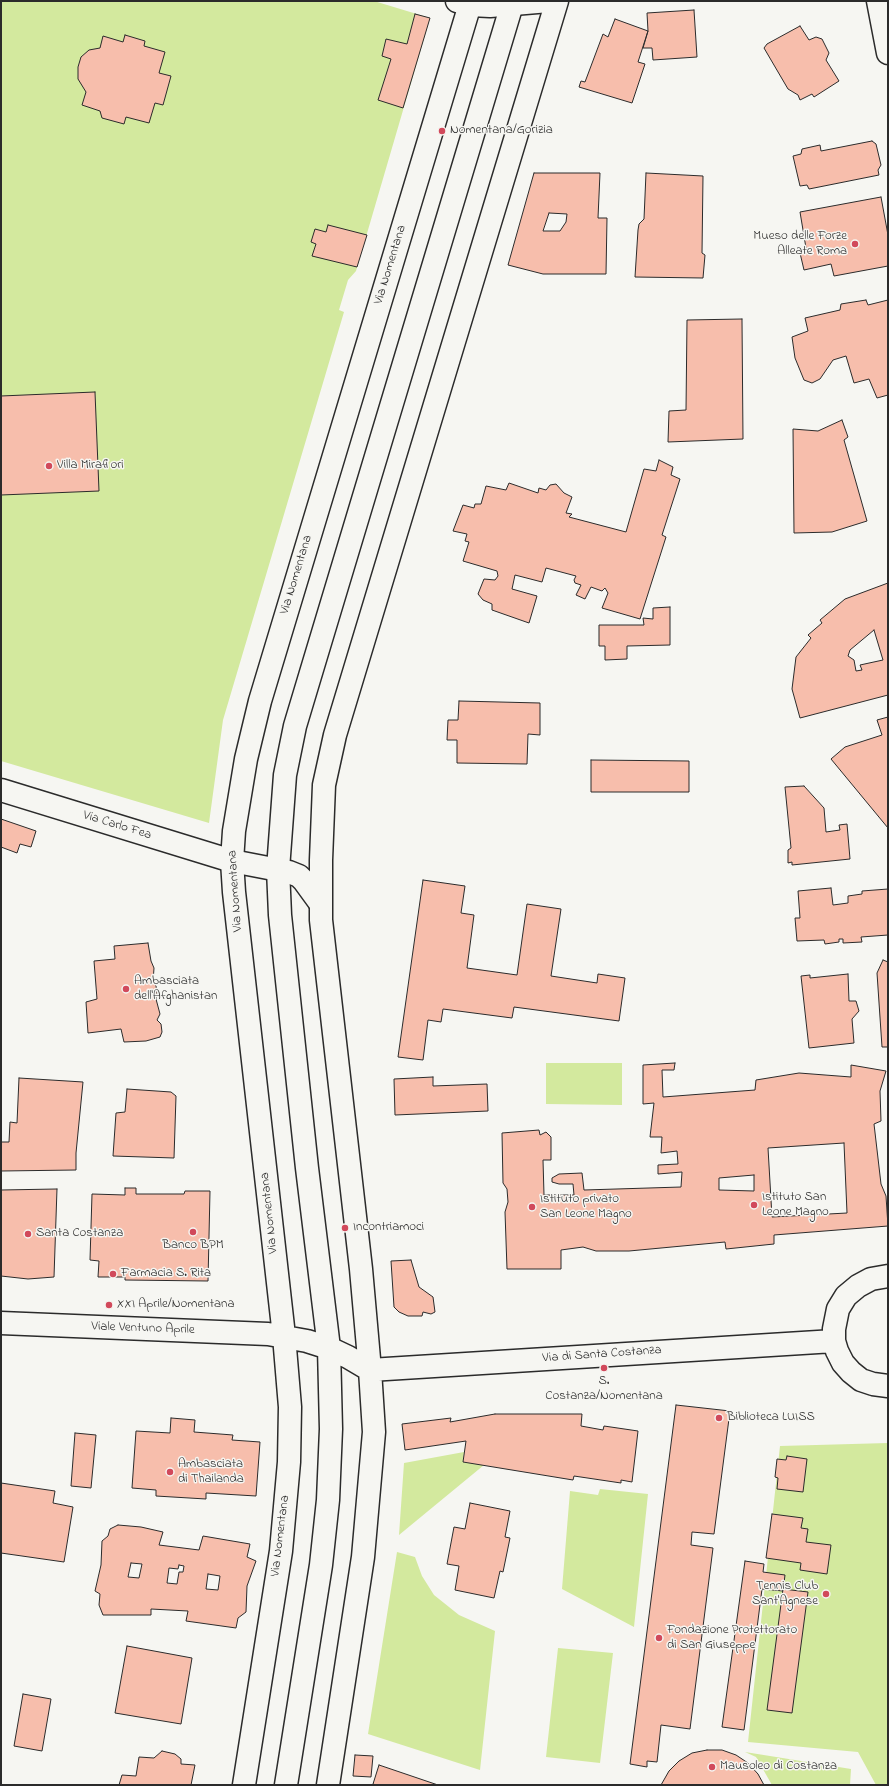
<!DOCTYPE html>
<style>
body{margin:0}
#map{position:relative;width:889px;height:1786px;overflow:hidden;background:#f6f6f2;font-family:"Indie Flower",sans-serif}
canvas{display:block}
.frame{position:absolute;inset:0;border:2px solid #2b2b2b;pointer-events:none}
</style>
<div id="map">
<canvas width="889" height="1786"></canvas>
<div class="frame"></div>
</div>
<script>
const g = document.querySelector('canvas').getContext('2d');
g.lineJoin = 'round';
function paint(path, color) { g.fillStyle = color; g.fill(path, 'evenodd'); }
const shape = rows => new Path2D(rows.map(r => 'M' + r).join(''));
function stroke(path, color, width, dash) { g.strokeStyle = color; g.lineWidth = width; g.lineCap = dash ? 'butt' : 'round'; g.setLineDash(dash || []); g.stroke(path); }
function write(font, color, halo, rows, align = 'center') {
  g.font = font + ' "Indie Flower",sans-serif'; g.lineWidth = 3; g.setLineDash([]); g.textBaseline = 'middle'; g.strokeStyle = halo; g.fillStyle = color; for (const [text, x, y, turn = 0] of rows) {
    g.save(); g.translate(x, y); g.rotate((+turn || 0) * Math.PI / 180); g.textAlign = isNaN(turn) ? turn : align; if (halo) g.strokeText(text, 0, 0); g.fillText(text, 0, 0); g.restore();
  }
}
paint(shape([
 [1,1,374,1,430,18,356,271,348,280,339,310,344,312,223,720,209,823,1,761],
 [546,1063,622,1063,622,1105,546,1104],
 [888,1443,888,1785,876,1785,858,1752,748,1742,780,1446],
 [464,1452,463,1462,484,1465,399,1535,404,1463],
 [600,1489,648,1494,634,1627,562,1589,570,1491,598,1495],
 [397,1552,415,1557,422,1576,434,1595,459,1615,495,1631,480,1770,368,1734],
 [558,1648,613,1653,600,1763,546,1757],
 [745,1752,851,1769,850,1785,772,1785,756,1757]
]), '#d3e99e');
const building = shape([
 [694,10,697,57,653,60,652,48,643,48,648,31,647,13,694,10],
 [415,14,430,18,403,108,378,100,391,59,382,56,386,39,407,44,415,14],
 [615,19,648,31,638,62,645,64,632,103,579,87,581,81,585,82,603,34,608,37,615,19],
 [800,26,809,40,816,37,822,39,829,53,826,60,839,81,814,97,812,94,800,100,798,95,788,89,764,48,767,44,800,26],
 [125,35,145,41,144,46,165,52,159,73,171,76,163,105,155,103,149,123,126,117,124,124,102,118,100,111,82,105,86,92,78,79,78,67,81,57,89,50,100,48,103,36,123,42,125,35],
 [872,141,876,144,881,165,878,170,879,175,809,189,807,185,800,186,793,156,801,154,802,149,820,145,821,151,872,141],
 [534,173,600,173,598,218,607,218,606,274,543,274,508,265,534,173],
 [549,213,567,214,566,222,560,231,543,231,549,213],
 [646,173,703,176,702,253,705,255,703,278,635,277,638,230,639,224,644,219,646,173],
 [881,197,888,235,888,266,834,276,831,264,804,270,800,253,804,252,806,248,800,212,881,197],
 [328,225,367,235,357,267,312,256,316,244,311,242,315,229,326,232,328,225],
 [866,300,868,305,888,300,888,395,877,398,869,379,854,383,846,356,833,360,820,379,812,383,804,380,795,358,792,337,808,331,805,318,840,310,841,304,866,300],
 [742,319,743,439,668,442,669,411,686,410,687,320,742,319],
 [95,392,99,491,1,495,1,396,95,392],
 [842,420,848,437,844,440,867,521,832,532,794,533,793,429,818,431,842,420],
 [659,460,673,467,671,475,680,479,662,535,666,537,640,619,602,608,608,593,605,588,602,591,591,587,585,599,576,595,581,585,575,583,574,580,576,576,546,568,542,582,515,575,512,589,537,596,529,623,492,610,492,604,483,600,478,594,484,579,495,580,498,576,497,571,463,561,469,542,465,541,467,534,453,531,463,505,474,508,475,504,481,504,486,486,506,490,509,483,538,493,539,488,546,490,550,485,556,484,564,493,572,497,566,513,572,514,569,517,626,532,644,469,656,471,659,460],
 [888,583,888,695,800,718,792,689,796,657,811,638,808,635,822,623,820,620,845,599,888,583],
 [874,630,883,660,860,665,862,670,856,671,854,660,848,656,850,650,874,630],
 [670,607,670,645,627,646,627,659,605,660,605,646,599,646,599,625,644,625,643,618,653,619,653,608,670,607],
 [459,701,540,703,540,735,528,734,527,764,457,763,457,740,447,740,448,720,458,720,459,701],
 [888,717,888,828,831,759,845,747,882,735,877,720,888,717],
 [591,760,689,761,689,792,591,792,591,760],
 [804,786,824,808,826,832,840,830,839,825,847,824,850,859,792,865,792,862,788,863,788,850,791,848,785,787,804,786],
 [1,819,36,831,31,847,20,844,17,853,1,847,1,819],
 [423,880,465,886,461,913,474,915,467,968,517,975,527,904,561,909,551,976,597,983,598,974,625,978,619,1021,514,1007,512,1018,443,1009,441,1022,428,1020,423,1060,398,1057,423,880],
 [831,888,833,905,848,903,848,896,862,894,862,891,888,889,888,935,861,937,862,942,843,943,843,939,839,939,839,942,825,944,824,940,797,941,795,918,800,918,798,891,831,888],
 [148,943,151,961,154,968,153,982,156,986,157,993,156,999,160,1014,157,1020,161,1024,162,1032,160,1037,146,1041,124,1042,121,1029,88,1033,86,1002,97,999,94,961,115,959,114,946,148,943],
 [883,960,888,962,888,1047,882,1047,877,973,883,960],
 [848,974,849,1001,856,1001,859,1011,852,1019,854,1043,809,1048,801,976,810,975,810,978,848,974],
 [675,1063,674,1070,662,1070,663,1097,755,1090,756,1080,799,1073,851,1077,851,1065,886,1071,880,1091,881,1121,874,1124,881,1184,886,1196,888,1226,774,1235,774,1244,726,1249,725,1242,629,1251,596,1251,583,1247,561,1250,561,1269,507,1269,505,1212,508,1202,507,1189,503,1183,502,1133,539,1130,540,1135,546,1132,551,1137,551,1160,543,1160,544,1195,574,1195,573,1184,559,1184,552,1182,552,1178,559,1174,582,1173,584,1190,681,1187,682,1172,658,1174,658,1165,678,1164,677,1151,661,1153,662,1137,650,1137,654,1103,643,1104,643,1065,675,1063],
 [844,1143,847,1213,772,1217,768,1148,844,1143],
 [754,1175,754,1191,719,1190,719,1178,754,1175],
 [433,1077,433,1086,487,1084,488,1111,395,1115,394,1079,433,1077],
 [19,1078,83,1082,76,1153,76,1170,1,1171,1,1142,9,1142,10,1122,17,1123,19,1078],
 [127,1089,171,1092,176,1096,174,1158,113,1156,116,1113,125,1112,127,1089],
 [125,1188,136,1188,136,1194,184,1194,185,1191,210,1191,208,1281,125,1280,125,1277,98,1277,99,1261,90,1260,92,1194,125,1195,125,1188],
 [57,1189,54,1277,28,1279,1,1276,1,1190,57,1189],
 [411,1260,419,1287,433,1297,435,1312,431,1314,423,1312,422,1316,408,1316,399,1312,394,1307,391,1261,411,1260],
 [676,1405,730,1411,714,1534,692,1532,691,1545,713,1548,690,1729,661,1725,657,1762,647,1761,647,1767,630,1764,676,1405],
 [495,1414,582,1414,581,1426,603,1430,604,1426,638,1431,632,1482,621,1480,621,1483,574,1476,573,1480,463,1462,466,1441,405,1450,402,1424,451,1418,450,1422,495,1414],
 [171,1418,195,1420,194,1432,233,1435,232,1440,260,1442,256,1496,206,1493,206,1499,156,1496,156,1490,132,1488,136,1431,170,1433,171,1418],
 [75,1433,96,1435,91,1488,71,1486,75,1433],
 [787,1456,807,1459,803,1492,777,1489,778,1478,775,1477,777,1459,786,1460,787,1456],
 [1,1483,55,1491,53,1503,73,1507,64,1562,1,1553,1,1483],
 [470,1503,510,1511,505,1537,510,1538,503,1572,500,1571,494,1598,455,1590,459,1566,447,1564,454,1527,465,1529,470,1503],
 [772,1514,803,1518,801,1528,808,1529,806,1542,831,1545,827,1574,800,1570,801,1563,766,1558,772,1514],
 [118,1525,141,1527,163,1532,159,1545,199,1550,203,1536,250,1544,247,1557,256,1561,247,1586,246,1612,238,1618,236,1628,186,1621,188,1611,151,1609,151,1615,103,1615,99,1605,100,1594,95,1591,101,1565,102,1541,108,1536,110,1529,118,1525],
 [131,1563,142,1564,139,1578,128,1577,131,1563],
 [179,1565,184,1566,183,1572,179,1572,177,1584,167,1583,169,1568,178,1569,179,1565],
 [208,1574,220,1576,218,1590,206,1589,208,1574],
 [745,1561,764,1564,763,1572,785,1575,783,1591,762,1589,744,1730,722,1727,745,1561],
 [783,1589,808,1592,792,1713,767,1710,783,1589],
 [127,1646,192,1658,181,1724,115,1713,127,1646],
 [23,1694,51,1699,42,1751,14,1746,23,1694],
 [707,1750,722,1750,736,1755,748,1763,758,1774,764,1785,661,1785,669,1771,679,1761,692,1753,707,1750],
 [162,1751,175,1754,181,1759,181,1764,195,1765,191,1785,119,1785,122,1775,136,1776,139,1757,154,1758,162,1751],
 [355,1755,373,1756,371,1777,353,1776,355,1755],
 [379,1765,438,1785,376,1785,373,1784,379,1765]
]);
paint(building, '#f7beac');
stroke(building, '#2b2b2b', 1);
const street = shape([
 [457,1,470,5,490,6,549,1],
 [878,1,888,53],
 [1,790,232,861,289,872,299,876,304,881,320,903]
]);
const secondary = shape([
 [888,1276,871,1279,858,1286,846,1296,838,1309,834,1329,834,1341,837,1351,843,1363,851,1372,861,1380,873,1384,888,1386],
 [1,1323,268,1334,307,1341,329,1348,348,1357,370,1370],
 [370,1370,834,1341],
 [244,1785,281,1551,289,1462,290,1407,284,1336,234,892,232,861,234,831,246,759,260,701,471,1],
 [286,1785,321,1565,328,1500,331,1429,329,1348,307,1168,280,915,278,869,285,775,295,726,310,676,513,1],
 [328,1785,363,1557,374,1432,370,1370,361,1269,321,920,321,860,324,785,335,735,557,1]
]);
stroke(street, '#2b2b2b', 25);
stroke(secondary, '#2b2b2b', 25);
stroke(street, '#f6f6f2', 22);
stroke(secondary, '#f6f6f2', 22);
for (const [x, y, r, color] of [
 [442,131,4,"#d1495b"],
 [855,244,4,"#d1495b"],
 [49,466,4,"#d1495b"],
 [126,989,4,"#d1495b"],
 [754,1205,4,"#d1495b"],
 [532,1207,4,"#d1495b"],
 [345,1228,4,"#d1495b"],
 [193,1232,4,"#d1495b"],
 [28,1234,4,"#d1495b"],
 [113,1274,4,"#d1495b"],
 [109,1305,4,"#d1495b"],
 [604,1368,4,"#d1495b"],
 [719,1418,4,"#d1495b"],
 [170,1472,4,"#d1495b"],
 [826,1594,4,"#d1495b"],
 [659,1638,4,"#d1495b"],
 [712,1767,4,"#d1495b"]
]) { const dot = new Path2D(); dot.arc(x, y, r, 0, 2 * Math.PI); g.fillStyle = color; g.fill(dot); stroke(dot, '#f6f6f2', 1.5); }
write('13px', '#2b2b2b', '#f6f6f2', [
 ["Nomentana/Gorizia",450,131],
 ["Mueso delle Forze",847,237,"right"],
 ["Alleate Roma",847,252,"right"],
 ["Villa Mirafiori",57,466],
 ["Ambasciata",134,982],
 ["dell'Afghanistan",134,997],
 ["Istituto San",762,1198],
 ["Leone Magno",762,1213],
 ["Istituto privato",540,1200],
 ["San Leone Magno",540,1215],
 ["Incontriamoci",353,1228],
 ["Santa Costanza",36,1234],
 ["Banco BPM",193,1246,"center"],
 ["Farmacia S. Rita",121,1274],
 ["XXI Aprile/Nomentana",117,1305],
 ["S.",604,1382,"center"],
 ["Costanza/Nomentana",604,1397,"center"],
 ["Biblioteca LUISS",727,1418],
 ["Ambasciata",178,1465],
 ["di Thailanda",178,1480],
 ["Tennis Club",818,1587,"right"],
 ["Sant'Agnese",818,1602,"right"],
 ["Fondazione Protettorato",667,1631],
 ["di San Giuseppe",667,1646],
 ["Mausoleo di Costanza",720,1767]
], 'left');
write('13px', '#2b2b2b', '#f6f6f2', [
 ["Via Nomentana",391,265,-73],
 ["Via Nomentana",297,575,-73],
 ["Via Carlo Fea",117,826,17],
 ["Via Nomentana",236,891,-94],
 ["Via Nomentana",270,1213,-96],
 ["Viale Ventuno Aprile",143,1329,2],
 ["Via di Santa Costanza",602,1355,-4],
 ["Via Nomentana",281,1536,-83]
]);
</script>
